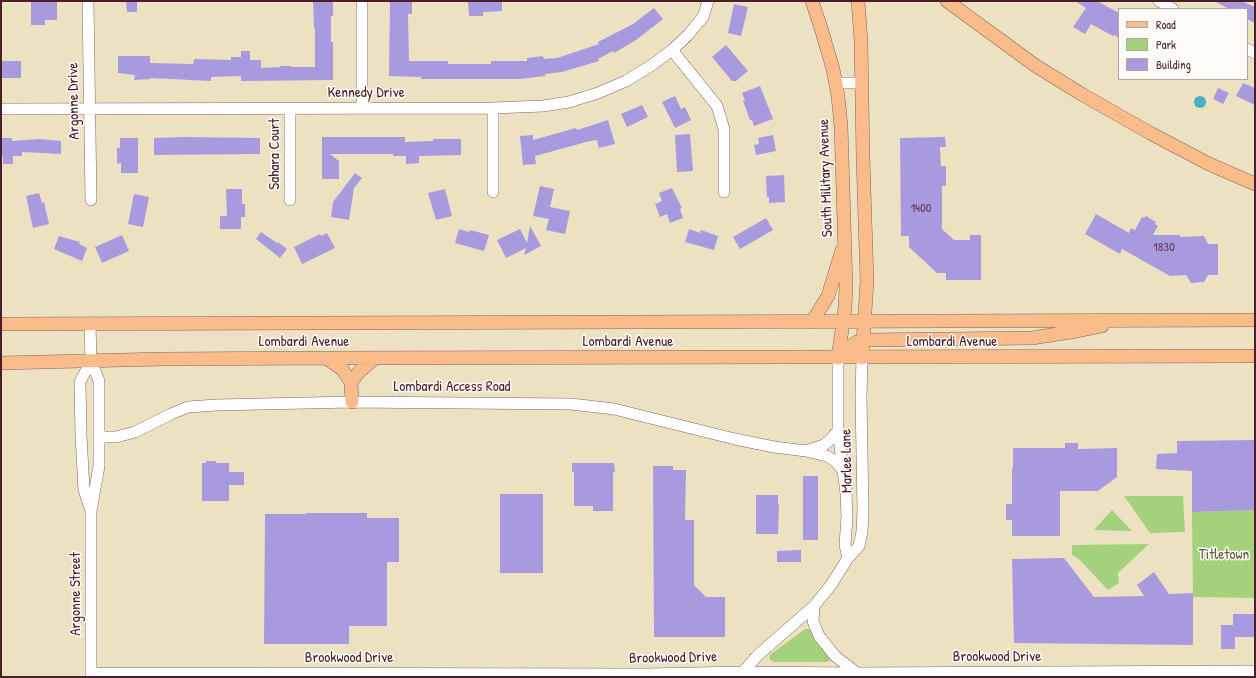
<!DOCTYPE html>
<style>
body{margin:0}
#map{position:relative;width:1256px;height:678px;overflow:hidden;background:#ece2c2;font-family:"Patrick Hand",sans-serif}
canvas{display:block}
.frame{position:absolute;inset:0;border:2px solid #4a1f2b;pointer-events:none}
.legend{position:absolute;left:1118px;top:8px;width:130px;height:72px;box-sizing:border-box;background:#fdfcf7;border:1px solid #b5a4a5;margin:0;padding:5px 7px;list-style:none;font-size:12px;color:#4a1f2b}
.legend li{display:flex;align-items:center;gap:8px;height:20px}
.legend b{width:20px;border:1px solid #b5a4a5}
</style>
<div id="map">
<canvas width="1256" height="678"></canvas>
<div class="frame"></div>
<ul class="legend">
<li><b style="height:5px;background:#f9bc8a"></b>Road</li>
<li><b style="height:11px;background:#a5d07c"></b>Park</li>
<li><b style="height:11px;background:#a99ae0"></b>Building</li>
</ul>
</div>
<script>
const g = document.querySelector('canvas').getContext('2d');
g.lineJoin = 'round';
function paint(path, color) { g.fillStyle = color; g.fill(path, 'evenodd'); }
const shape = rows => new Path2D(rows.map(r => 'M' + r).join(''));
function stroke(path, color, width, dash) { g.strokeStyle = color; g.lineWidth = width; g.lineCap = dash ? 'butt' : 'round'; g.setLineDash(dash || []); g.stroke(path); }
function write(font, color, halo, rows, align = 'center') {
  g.font = font + ' "Patrick Hand",sans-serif'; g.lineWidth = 3; g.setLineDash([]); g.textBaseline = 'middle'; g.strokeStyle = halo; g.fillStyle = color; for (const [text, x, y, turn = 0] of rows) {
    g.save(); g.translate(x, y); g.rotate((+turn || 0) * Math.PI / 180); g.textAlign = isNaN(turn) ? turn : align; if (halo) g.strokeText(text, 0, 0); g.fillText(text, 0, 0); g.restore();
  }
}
paint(shape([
 [1124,496,1183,496,1185,532,1150,533],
 [1112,510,1132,531,1094,530],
 [1255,510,1255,598,1193,597,1192,512],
 [1149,544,1118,573,1119,583,1108,590,1078,558,1072,555,1072,545],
 [805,629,809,629,830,658,829,661,827,662,774,662,770,660,769,656,771,654]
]), '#a5d07c');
paint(shape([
 '1194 102a6 6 0 1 1 12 0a6 6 0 1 1-12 0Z'
]), '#47b1c6');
paint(shape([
 [31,1,57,1,57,20,45,20,45,25,31,25],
 [126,1,137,1,137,12,127,12],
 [313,1,333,1,333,16,331,16,331,42,333,42,333,80,241,81,241,76,211,77,211,81,150,78,150,79,134,80,135,75,118,73,118,56,150,56,150,63,193,64,194,59,231,60,231,57,241,57,241,51,250,51,250,60,261,60,261,68,280,67,280,66,291,66,291,67,315,67,315,28,314,28],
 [390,1,412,1,412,14,408,14,409,61,448,61,448,64,491,64,491,61,527,61,527,58,543,56,544,59,557,58,599,44,598,42,633,24,654,8,663,19,636,40,614,53,613,51,598,59,599,61,562,72,545,74,545,76,520,79,421,79,421,77,389,76],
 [468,1,502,1,502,11,483,12,483,16,469,16],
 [1075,1,1097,1,1119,13,1119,38,1114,35,1113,36,1091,24,1085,34,1073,27,1086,8],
 [1214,1,1241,1,1255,7,1255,23,1247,19,1247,9,1229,9],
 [734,4,748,7,741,36,728,33],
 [726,45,748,71,736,81,732,81,712,57],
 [1,61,21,61,21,78,1,78],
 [1243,83,1255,88,1255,105,1236,96],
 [760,86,773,119,754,126,752,120,750,120,743,101,745,100,742,93],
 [1218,88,1229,93,1223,104,1213,99],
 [675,96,681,109,685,107,691,120,675,128,662,102],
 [642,105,648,117,627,127,621,114],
 [608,120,615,144,599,148,597,140,590,141,535,156,536,164,523,165,520,136,533,135,533,140,576,128,577,130],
 [690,134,693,171,677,172,675,135],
 [773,135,776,151,756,155,754,145,759,144,758,138],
 [185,137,260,138,260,154,154,155,154,138],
 [322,137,405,137,405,142,433,141,433,139,461,139,461,155,423,156,419,156,419,163,406,164,406,156,393,156,393,154,330,154,339,161,339,179,322,179],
 [945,137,946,147,940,147,941,166,946,166,946,186,942,186,942,229,954,240,970,240,970,235,981,235,981,280,946,280,946,273,937,273,909,247,909,236,901,236,900,138],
 [1,138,12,138,12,141,39,139,61,141,61,154,22,152,22,156,13,156,13,164,3,164,3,156,1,156],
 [120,138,138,138,138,173,121,173,121,163,117,164,117,148,120,148],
 [355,173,362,178,354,188,349,220,331,217,333,202],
 [784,175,785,202,769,203,769,197,767,197,766,176],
 [540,186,554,189,550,207,570,211,565,234,546,230,549,219,533,216],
 [672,188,682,208,680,209,683,218,670,223,667,214,660,217,655,204,662,201,659,193],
 [226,189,242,189,242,204,245,204,245,217,241,217,241,229,220,229,220,216,227,216],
 [445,189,452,216,436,220,428,193],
 [39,193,42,203,44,202,49,224,33,228,26,196],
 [134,194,149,197,143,227,128,224],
 [1096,214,1129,233,1131,228,1135,230,1142,217,1144,218,1146,216,1156,222,1155,224,1158,226,1153,235,1180,235,1180,237,1204,236,1208,244,1218,244,1218,275,1208,275,1204,282,1191,283,1186,275,1170,276,1122,249,1120,254,1085,234],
 [766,218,773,230,740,249,733,237],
 [530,226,541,246,524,255,526,248,506,258,497,240,520,229,527,243],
 [459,229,469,232,470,230,489,235,484,251,455,243],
 [689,229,700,233,701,230,718,236,714,250,685,242],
 [261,232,277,243,278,242,287,249,280,258,256,239],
 [327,233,335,248,302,264,294,247,320,234,321,236],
 [122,235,129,251,102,263,95,247],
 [59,236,80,242,79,244,87,248,82,261,54,249],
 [1255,440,1255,510,1192,512,1192,471,1156,469,1157,454,1177,453,1177,441],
 [1065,443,1078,443,1078,449,1117,448,1117,477,1098,491,1060,491,1060,536,1012,536,1012,520,1006,520,1006,504,1012,504,1012,469,1013,469,1013,448,1065,448],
 [206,461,216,461,216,463,229,463,229,472,244,472,244,485,229,485,229,501,202,501,202,463,206,463],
 [572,463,614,463,615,472,613,472,613,511,593,511,593,506,574,506,574,472,572,472],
 [653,466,673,466,673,470,686,470,685,520,694,520,694,585,706,597,725,597,725,637,654,637],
 [803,476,818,476,818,540,803,540],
 [500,494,543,494,543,573,500,573],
 [756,495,778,495,778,504,779,504,778,534,756,534],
 [306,513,367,513,367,518,399,518,399,562,387,562,387,626,349,626,349,644,264,644,265,514,306,514],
 [801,550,801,562,777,562,777,551],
 [1064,558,1094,597,1144,596,1137,585,1154,572,1169,594,1193,593,1193,645,1014,643,1012,559],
 [1233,614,1255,614,1255,637,1235,637,1235,649,1221,649,1221,625,1233,625]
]), '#a99ae0');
const minor = shape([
 [88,1,91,200],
 [362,1,362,108],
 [1159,1,1173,9],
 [1247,49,1255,53],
 [672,50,717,106,724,129,724,192],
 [836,83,862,83],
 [493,108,493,192],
 [1,109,493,108,543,106,569,102,598,93,626,81,652,65,672,50,688,35,703,17,708,1],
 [290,109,290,200],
 [90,324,91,361,99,381,99,466,91,511,91,677],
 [838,358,838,431,846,493,847,517,845,545,848,558],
 [91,361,80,382,81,435,84,490,91,511],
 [99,437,116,437,135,432,171,414,188,407,217,405,352,402,571,404,614,409,735,439,774,447,806,451,827,456,835,461,844,472],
 [806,451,824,445,830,440,838,431],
 [814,606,813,621,819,636,835,656,857,673],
 [91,673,647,674,742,672,857,673,1255,671],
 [740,675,758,655,814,606,831,585,848,558,859,546,862,532,863,510,861,397,862,358]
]);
const major = shape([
 [812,1,821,28,833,69,838,96,841,126,846,287,845,308,838,358],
 [858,1,861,41,863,158,867,281,862,358],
 [947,1,1036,66,1083,95,1150,133,1209,164,1255,184],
 [812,322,828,296,842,250],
 [1,324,1255,320],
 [326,358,342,369,351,382,352,402],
 [838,358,848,347,857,342,864,340,1032,338,1077,331,1102,326],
 [1,363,163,359,326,358,1255,356],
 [351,382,359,372,375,358]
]);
stroke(minor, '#836360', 12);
stroke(major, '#836360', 14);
stroke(minor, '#fff', 11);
stroke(major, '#f9bc8a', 13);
write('13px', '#623e58', null, [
 ["1400",921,209],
 ["1830",1164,248]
]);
write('15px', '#4a1f2b', '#fdfcf7', [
 ["Kennedy Drive",366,93],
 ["Argonne Drive",74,101,-91],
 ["Sahara Court",275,154,-90],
 ["South Military Avenue",826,178,-92],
 ["Lombardi Avenue",304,342],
 ["Lombardi Avenue",628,342],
 ["Lombardi Avenue",952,342],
 ["Lombardi Access Road",452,387],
 ["Marlee Lane",847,461,-91],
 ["Argonne Street",76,594,-90],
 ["Brookwood Drive",997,657],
 ["Brookwood Drive",349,658],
 ["Brookwood Drive",673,658,-1]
]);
write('15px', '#655443', '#fdfcf7', [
 ["Titletown",1224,555]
]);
</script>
